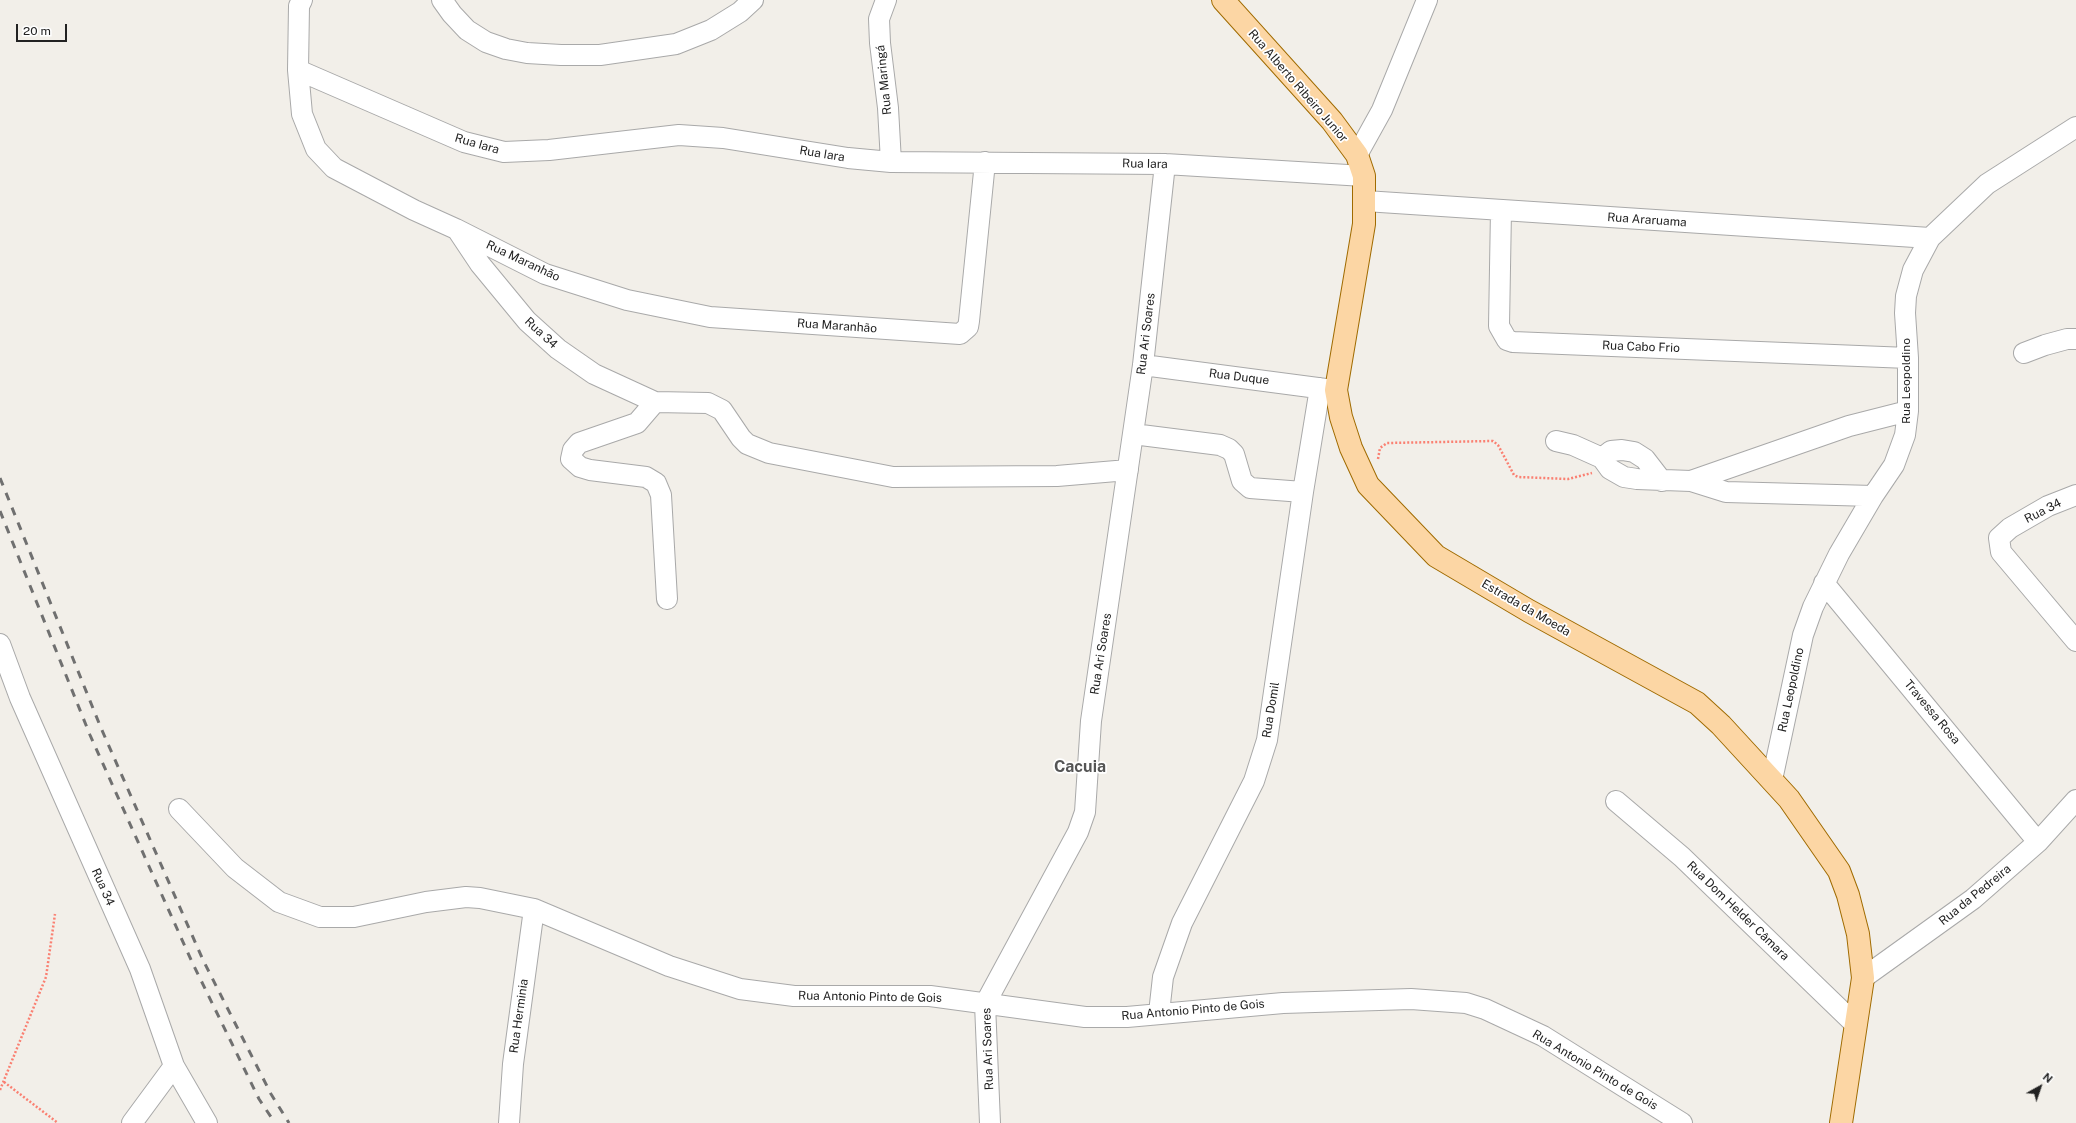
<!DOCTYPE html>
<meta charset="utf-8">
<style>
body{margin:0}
#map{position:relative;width:2076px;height:1123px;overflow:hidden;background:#f2efe9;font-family:"Public Sans",sans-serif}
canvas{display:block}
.north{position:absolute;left:2020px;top:1067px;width:40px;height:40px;-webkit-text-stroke:3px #fff;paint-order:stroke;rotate:40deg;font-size:11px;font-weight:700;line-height:16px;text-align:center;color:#222}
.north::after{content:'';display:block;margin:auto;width:14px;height:18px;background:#222;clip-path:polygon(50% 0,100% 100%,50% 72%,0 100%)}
.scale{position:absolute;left:16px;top:24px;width:51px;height:18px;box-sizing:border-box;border:2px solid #222;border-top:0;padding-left:5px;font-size:12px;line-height:14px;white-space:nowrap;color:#222;-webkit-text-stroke:3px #fff;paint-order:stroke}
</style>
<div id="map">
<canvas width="2076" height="1123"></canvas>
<div class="north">N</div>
<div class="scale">20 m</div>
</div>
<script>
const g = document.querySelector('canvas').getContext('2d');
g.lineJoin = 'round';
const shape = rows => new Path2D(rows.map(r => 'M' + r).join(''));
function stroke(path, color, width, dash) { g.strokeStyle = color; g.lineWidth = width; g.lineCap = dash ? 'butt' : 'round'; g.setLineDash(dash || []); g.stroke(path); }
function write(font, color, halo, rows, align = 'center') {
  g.font = font + ' "Public Sans",sans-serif'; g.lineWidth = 3.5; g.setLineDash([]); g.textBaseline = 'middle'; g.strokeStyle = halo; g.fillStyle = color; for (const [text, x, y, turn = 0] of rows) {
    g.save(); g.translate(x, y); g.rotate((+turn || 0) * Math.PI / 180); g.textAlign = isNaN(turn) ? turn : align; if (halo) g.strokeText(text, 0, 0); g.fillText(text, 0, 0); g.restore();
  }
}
const minor = shape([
 [302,0,299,6,298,70,302,114,316,149,334,168,414,210,456,229,545,274,627,300,710,317,960,334,968,327,969,321,985,162],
 [442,0,452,14,467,30,486,42,506,49,527,53,561,55,600,55,676,44,711,30,740,12,753,0],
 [886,0,879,19,880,43,888,108,891,162],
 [298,70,464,142,504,152,549,150,679,135,723,138,848,158,891,162,1165,164,1364,176],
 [1357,155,1382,110,1427,0],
 [1365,201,1930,238],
 [1501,210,1499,326,1507,340,1513,342,1908,358],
 [458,231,480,264,527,321,558,349,594,374,655,402],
 [2024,353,2045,345,2067,339,2076,339],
 [1143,365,1333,390],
 [1133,434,1220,445,1229,449,1234,454,1242,481,1250,488,1303,492],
 [1556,441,1573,445,1602,458,1611,451,1622,450,1634,452,1645,459,1662,481],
 [1602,458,1610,469,1624,477,1637,479,1691,481,1849,426,1908,411],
 [1691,481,1726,492,1873,496],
 [2076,495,2048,506,2010,528,1999,538,2001,552,2076,641],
 [1824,583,2038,842],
 [667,599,661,495,656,483,646,477,590,470,580,467,571,459,573,450,579,443,637,423,655,402,708,403,722,410,741,438,747,444,769,453,893,477,1057,476,1128,470],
 [0,644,20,698,140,969,174,1066,132,1123],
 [1772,780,1803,635,1813,607,1839,554,1873,496,1894,465,1905,435,1908,411,1908,358,1905,313,1906,296,1913,270,1930,238,1987,184,2076,127],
 [1616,801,1682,857,1856,1025],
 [179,809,235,868,279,902,320,917,354,917,426,902,466,897,480,898,534,909,669,966,740,989,794,996,930,996,1085,1017,1127,1017,1283,1003,1411,999,1466,1003,1485,1009,1543,1036,1682,1123],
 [1863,978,1973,899,2038,842,2076,800],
 [1159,1013,1163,977,1182,923,1254,781,1267,740,1303,492,1320,388],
 [174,1066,207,1123],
 [509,1123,513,1064,534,909],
 [990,1123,985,1004,1078,832,1085,812,1091,721,1143,365,1165,164]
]);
const major = shape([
 [1223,0,1332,121,1357,155,1364,176,1364,224,1336,390,1341,417,1351,448,1368,485,1436,556,1529,611,1697,703,1721,725,1789,799,1839,871,1848,895,1858,934,1863,978,1841,1123]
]);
stroke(minor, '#a9a9a9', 22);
stroke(major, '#a06b00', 24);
stroke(shape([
 [1378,459,1380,448,1387,443,1493,441,1498,445,1514,475,1518,477,1568,479,1592,473],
 [4,1082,58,1123],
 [0,1090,46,977,55,914]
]), '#fa8072', 2.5, [2, 2]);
stroke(minor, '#fff', 20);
stroke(major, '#fcd6a4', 22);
stroke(shape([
 [0,478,101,728,203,960,271,1094,289,1123],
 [0,511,90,735,192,962,259,1099,275,1123]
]), '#707070', 3, [8, 8]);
write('12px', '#222', '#fff', [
 ["Rua Maringá",884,80,-96],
 ["Rua Alberto Ribeiro Junior",1298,86,49],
 ["Rua Iara",477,144,16],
 ["Rua Iara",822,154,9],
 ["Rua Iara",1145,164,1],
 ["Rua Araruama",1647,220,4],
 ["Rua Maranhão",523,261,25],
 ["Rua Maranhão",837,326,4],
 ["Rua 34",541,333,43],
 ["Rua Ari Soares",1146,334,-83],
 ["Rua Cabo Frio",1641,347,2],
 ["Rua Duque",1239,377,7],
 ["Rua Leopoldino",1906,381,-90],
 ["Rua 34",2043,511,-27],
 ["Estrada da Moeda",1526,608,30],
 ["Rua Ari Soares",1101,654,-81],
 ["Rua Leopoldino",1791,690,-78],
 ["Rua Domil",1271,710,-81],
 ["Travessa Rosa",1932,712,50],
 ["Rua 34",103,887,66],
 ["Rua da Pedreira",1975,895,-39],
 ["Rua Dom Helder Câmara",1738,911,44],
 ["Rua Antonio Pinto de Gois",870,997,1],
 ["Rua Antonio Pinto de Gois",1193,1010,-5],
 ["Rua Herminia",519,1016,-82],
 ["Rua Ari Soares",988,1049,-92],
 ["Rua Antonio Pinto de Gois",1595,1070,31]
]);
write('bold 16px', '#555', '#fff', [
 ["Cacuia",1080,767]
]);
</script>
